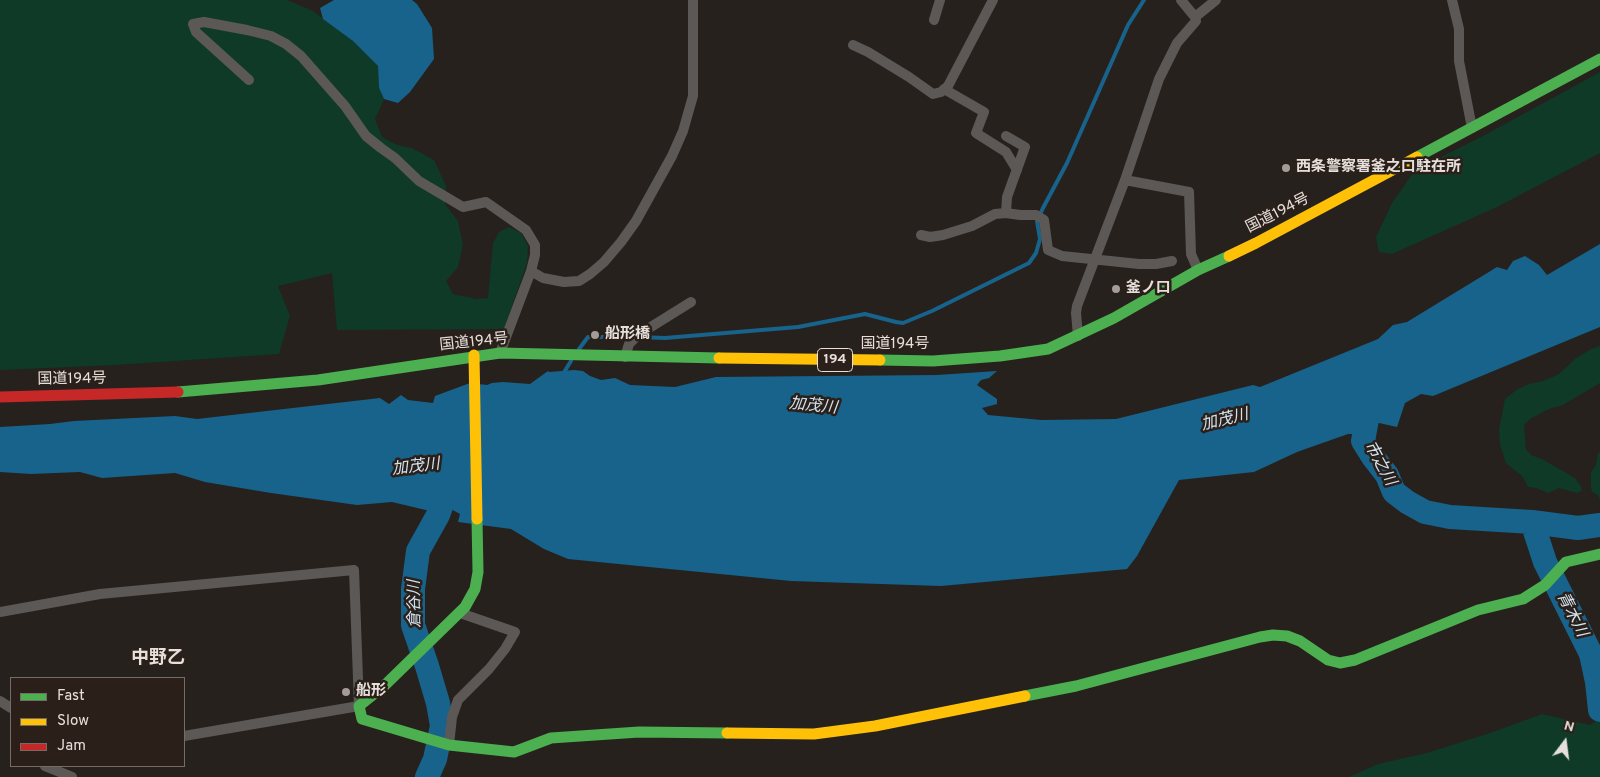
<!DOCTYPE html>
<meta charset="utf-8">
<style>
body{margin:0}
#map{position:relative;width:1600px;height:777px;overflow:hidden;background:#26211d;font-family:Overpass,sans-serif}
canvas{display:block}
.legend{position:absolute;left:10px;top:677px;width:175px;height:90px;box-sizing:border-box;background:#2a2019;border:1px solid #756c67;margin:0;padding:6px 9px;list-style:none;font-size:15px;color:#e6dfdb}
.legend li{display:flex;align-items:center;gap:10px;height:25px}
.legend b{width:25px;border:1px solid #756c67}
.north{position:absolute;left:1540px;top:717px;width:50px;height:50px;-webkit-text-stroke:4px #2a2019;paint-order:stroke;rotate:15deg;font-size:14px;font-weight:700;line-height:20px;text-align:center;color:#e6dfdb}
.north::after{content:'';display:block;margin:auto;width:18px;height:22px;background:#e6dfdb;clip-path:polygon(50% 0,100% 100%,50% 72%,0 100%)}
</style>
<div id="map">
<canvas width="1600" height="777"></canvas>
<ul class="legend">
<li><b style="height:6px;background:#4caf50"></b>Fast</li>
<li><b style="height:6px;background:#ffc107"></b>Slow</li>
<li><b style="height:6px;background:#c62828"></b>Jam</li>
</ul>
<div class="north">N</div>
</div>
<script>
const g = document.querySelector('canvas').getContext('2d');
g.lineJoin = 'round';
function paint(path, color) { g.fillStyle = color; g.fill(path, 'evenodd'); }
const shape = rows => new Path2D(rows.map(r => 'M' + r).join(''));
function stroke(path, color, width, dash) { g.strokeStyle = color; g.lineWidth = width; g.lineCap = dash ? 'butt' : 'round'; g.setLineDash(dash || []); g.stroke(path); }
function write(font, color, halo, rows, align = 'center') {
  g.font = font + ' Overpass,"Noto Sans JP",sans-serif'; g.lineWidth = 5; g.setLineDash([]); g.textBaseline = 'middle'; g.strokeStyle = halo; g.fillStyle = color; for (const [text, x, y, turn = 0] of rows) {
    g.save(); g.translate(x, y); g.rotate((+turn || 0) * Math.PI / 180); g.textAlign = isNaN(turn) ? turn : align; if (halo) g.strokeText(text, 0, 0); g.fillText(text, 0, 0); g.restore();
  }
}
paint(shape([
 [0,0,287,0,313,11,353,41,378,66,379,88,384,99,375,119,382,137,397,145,412,148,434,160,446,186,445,204,458,221,463,245,458,267,446,281,453,294,476,299,488,298,493,243,499,232,509,227,521,233,528,246,527,263,504,329,337,330,332,273,278,286,290,316,279,354,115,365,0,370],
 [1600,72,1600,153,1497,207,1392,254,1379,252,1376,237,1392,203,1415,170,1483,136],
 [1600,346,1600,383,1563,405,1549,409,1530,419,1524,425,1526,449,1531,455,1542,459,1575,478,1581,486,1582,491,1577,493,1559,488,1548,493,1536,488,1528,487,1523,477,1506,463,1500,445,1499,429,1505,399,1516,390,1529,384,1543,381,1559,374,1576,358,1591,349],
 [1600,452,1600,500,1598,495,1592,492,1591,487,1591,472,1596,465,1598,453],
 [1542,714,1590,725,1600,718,1600,777,1349,777,1378,764,1427,753,1493,732]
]), '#0e3a27');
paint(shape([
 [334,0,412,0,417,4,432,28,434,59,410,92,398,103,384,99,379,88,378,66,353,41,323,19,320,8],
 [1600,244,1600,327,1433,396,1421,394,1405,403,1397,427,1379,423,1358,434,1348,434,1297,452,1254,472,1179,480,1137,556,1127,569,941,586,791,581,568,559,544,549,511,529,458,522,460,514,438,502,430,511,392,502,357,505,271,493,205,482,175,473,102,478,80,472,31,474,0,472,0,427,50,424,74,421,175,416,197,419,380,398,389,404,401,395,408,400,433,403,435,396,470,383,487,385,492,383,503,382,530,384,548,371,549,372,574,370,583,371,590,376,601,380,615,378,630,385,675,387,716,377,937,375,997,371,989,378,981,380,977,385,997,399,997,404,982,408,988,415,1041,420,1116,419,1253,385,1260,387,1378,339,1393,325,1407,322,1497,267,1507,270,1513,261,1525,256,1539,265,1547,275]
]), '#17638c');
stroke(shape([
 [640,337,665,338,798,327,865,314,896,322,903,323,932,311,1029,263,1036,253,1040,239,1037,221,1043,208,1067,163,1128,25,1144,0],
 [579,349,588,337,633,337],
 [563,374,571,361]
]), '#17638c', 4);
stroke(shape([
 [1374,400,1368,414,1363,441,1373,457,1387,475,1394,492,1407,502,1425,512,1450,517,1532,522,1578,528,1600,525],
 [1532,522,1545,562,1591,654,1597,682,1600,710],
 [427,777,435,759,442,726,438,703,427,666,413,625,413,589,418,551,438,515,453,474]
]), '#17638c', 24);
stroke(shape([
 [1452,0,1459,29,1459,61,1472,128],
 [1195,17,1216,0],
 [934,20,940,0],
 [853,45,868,52,909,77,933,94,941,92,948,86,993,0],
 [249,80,196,32,193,24,204,22,247,30,271,36,286,44,301,56,345,106,366,136,381,148,395,158,419,181,463,207,486,202,526,230,535,245,535,255,531,271,500,353],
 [944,89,984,112,976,133,1006,152,1017,170],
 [1125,180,1189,192,1191,254,1198,270],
 [1006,213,1007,197,1025,147,1006,136],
 [921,235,930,237,943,235,972,226,995,214,1006,213,1020,215,1036,215,1044,220,1048,250,1062,256,1139,264,1156,264,1172,261],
 [531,271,543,278,564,282,579,281,590,274,604,262,621,242,636,221,672,156,683,131,693,96,693,0],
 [1078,336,1076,313,1077,306,1125,180,1159,79,1177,43,1196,21,1195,17,1181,0],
 [625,357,629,344,638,335,691,302],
 [0,612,100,594,354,570,359,706,184,736],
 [0,701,11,708],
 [449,745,452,717,458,700,489,669,505,649,515,632,460,613],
 [45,766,72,777]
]), '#5b5856', 10);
stroke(shape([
 [1417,157,1600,59],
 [880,360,933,361,1000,356,1048,349,1114,318,1198,270,1229,256],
 [178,392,318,380,500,353,719,358],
 [477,519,478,572,475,589,465,607,384,686,359,706,362,719,449,745,514,752,551,738,639,732,727,733],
 [1025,696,1076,686,1260,637,1273,635,1287,636,1300,641,1328,660,1340,663,1355,660,1478,610,1523,599,1545,585,1566,562,1600,554]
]), '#4caf50', 11);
stroke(shape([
 [1229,256,1256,243,1417,157],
 [474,355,477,519],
 [719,358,880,360],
 [727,733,814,734,875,726,1025,696]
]), '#ffc107', 11);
stroke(shape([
 [0,397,178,392]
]), '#c62828', 11);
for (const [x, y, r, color] of [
 [1286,168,5,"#a39c98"],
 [1116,289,5,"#a39c98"],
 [595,335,5,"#a39c98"],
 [346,692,5,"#a39c98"]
]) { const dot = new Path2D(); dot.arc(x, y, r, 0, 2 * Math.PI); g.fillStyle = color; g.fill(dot); stroke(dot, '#2a2019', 2); }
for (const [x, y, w] of [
 [835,360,35]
]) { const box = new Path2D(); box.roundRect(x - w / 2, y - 11.5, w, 23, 4); g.fillStyle = '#2a2019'; g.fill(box); stroke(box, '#e6dfdb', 1); }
write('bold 14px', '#e6dfdb', null, [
 ["194",835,360]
]);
write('bold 15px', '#e6dfdb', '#2a2019', [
 ["西条警察署釜之口駐在所",1296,168],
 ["釜ノ口",1126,289],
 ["船形橋",605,335],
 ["船形",356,692]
], 'left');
write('15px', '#e6dfdb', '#2a2019', [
 ["国道194号",1278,214,-27],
 ["国道194号",474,343,-6],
 ["国道194号",895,345],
 ["国道194号",72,380,-1]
]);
write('italic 16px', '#d2e4f2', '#2a2019', [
 ["加茂川",813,407,6],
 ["加茂川",1225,421,-14],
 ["市之川",1379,464,61],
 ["加茂川",416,468,-7],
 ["倉谷川",416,604,-91],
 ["青木川",1571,615,63]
]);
write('bold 18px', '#e6dfdb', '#2a2019', [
 ["中野乙",158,659]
]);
</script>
